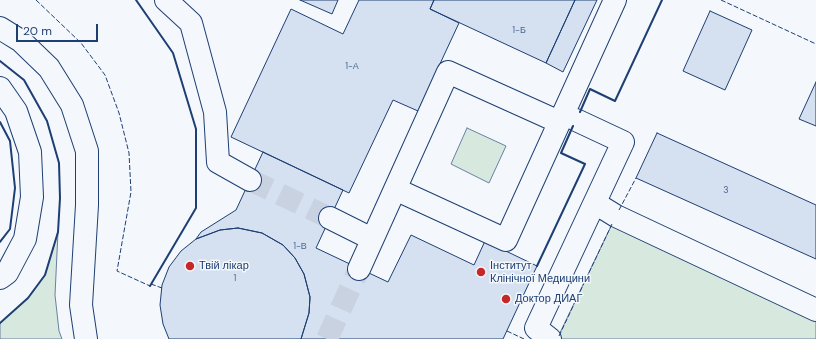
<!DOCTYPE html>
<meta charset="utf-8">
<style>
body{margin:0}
#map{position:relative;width:816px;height:339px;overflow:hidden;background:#f4f7fb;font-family:"DM Sans",sans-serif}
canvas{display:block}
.scale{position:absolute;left:16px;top:24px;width:82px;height:18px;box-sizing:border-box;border:2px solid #1d3f73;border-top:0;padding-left:5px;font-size:12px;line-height:14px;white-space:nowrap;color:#1d3f73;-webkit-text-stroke:3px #f4f7fb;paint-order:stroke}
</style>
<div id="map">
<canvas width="816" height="339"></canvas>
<div class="scale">20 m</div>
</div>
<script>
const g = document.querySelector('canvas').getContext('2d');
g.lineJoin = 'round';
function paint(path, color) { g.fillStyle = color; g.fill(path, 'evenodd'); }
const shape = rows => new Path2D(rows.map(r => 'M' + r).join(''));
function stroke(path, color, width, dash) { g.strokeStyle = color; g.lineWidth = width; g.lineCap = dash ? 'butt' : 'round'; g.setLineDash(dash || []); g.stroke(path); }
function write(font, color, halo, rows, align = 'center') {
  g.font = font + ' "DM Sans",sans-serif'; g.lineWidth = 3; g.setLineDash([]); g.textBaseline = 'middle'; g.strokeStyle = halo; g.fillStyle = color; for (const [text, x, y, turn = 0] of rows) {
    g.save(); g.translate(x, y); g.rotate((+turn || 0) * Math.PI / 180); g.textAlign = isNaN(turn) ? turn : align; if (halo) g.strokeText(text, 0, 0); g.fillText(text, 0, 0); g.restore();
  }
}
const green = shape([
 [467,128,506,146,489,183,451,164,467,128],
 [615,218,816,317,816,339,557,339,615,218],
 [58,232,55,295,59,331,62,339,0,339,0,323,28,298,45,275,58,232]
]);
paint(green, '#d7e8df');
stroke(green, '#687fa3', 1);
const building = shape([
 [300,0,338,0,332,14,300,0],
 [359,0,434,0,430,9,459,23,418,111,393,100,349,193,231,137,291,9,343,34,359,0],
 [434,0,575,0,546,63,430,9,434,0],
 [575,0,597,0,563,72,546,63,575,0],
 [710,11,752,30,725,90,683,71,710,11],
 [816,82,816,126,799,119,816,82],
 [657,133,816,205,816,259,636,178,657,133],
 [263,152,343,190,316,248,388,282,411,235,474,265,485,241,537,266,503,339,301,339,309,313,310,297,304,274,295,258,283,245,262,233,238,228,220,230,196,239,201,232,236,210,263,152],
 [238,228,262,233,283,245,295,258,304,274,310,297,309,313,301,339,169,339,163,324,160,305,162,285,169,267,181,251,196,239,220,230,238,228]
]);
paint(building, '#d5e0f0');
stroke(building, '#1d3f73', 1);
stroke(shape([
 [250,180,330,218],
 [327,339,359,269]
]), '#c9d2e0', 22, [22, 11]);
const minor = shape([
 [166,0,191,23,215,112,218,162,250,180],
 [395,189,506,240,615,0],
 [595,203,616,216,816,310],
 [330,218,372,239],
 [359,269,448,72,559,122],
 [550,339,536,328,623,142,576,120]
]);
const major = shape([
 [0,28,21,41,49,68,72,105,87,151,87,205,81,305,86,339],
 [0,88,16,111,30,152,32,197,25,239,7,273,0,278]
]);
stroke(minor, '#1d3f73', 24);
stroke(major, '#1d3f73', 24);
stroke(minor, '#f4f7fb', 22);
stroke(major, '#f4f7fb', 22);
stroke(shape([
 [36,0,81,43,105,75,119,113,129,153,131,192,117,271,150,286],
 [721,0,816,44],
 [619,210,636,178],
 [151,284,162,288],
 [507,331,524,339],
 [559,336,612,224]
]), '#1d3f73', 1, [5, 2]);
stroke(shape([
 [136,0,173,53,196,129,196,208,150,286],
 [0,61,24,80,47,121,59,163,60,198,58,232,45,275,28,298,0,323],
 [580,112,590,89,615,101,662,0],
 [0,122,10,141,15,188,10,229,0,242],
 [537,266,585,164,561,153,573,126]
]), '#1d3f73', 2);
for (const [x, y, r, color] of [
 [190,266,5,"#c62828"],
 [481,272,5,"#c62828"],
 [506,299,5,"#c62828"]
]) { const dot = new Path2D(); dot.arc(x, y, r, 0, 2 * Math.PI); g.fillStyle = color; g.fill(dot); stroke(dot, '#f4f7fb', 1.5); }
write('9px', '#4b6792', null, [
 ["1-Б",519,31],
 ["1-А",352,67],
 ["3",726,191],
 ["1-В",300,247],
 ["1",235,279]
]);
write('11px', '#1d3f73', '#f4f7fb', [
 ["Твій лікар",199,266],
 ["Інститут",490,266],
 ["Клінічної Медицини",490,279],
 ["Доктор ДИАГ",515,299]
], 'left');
</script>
